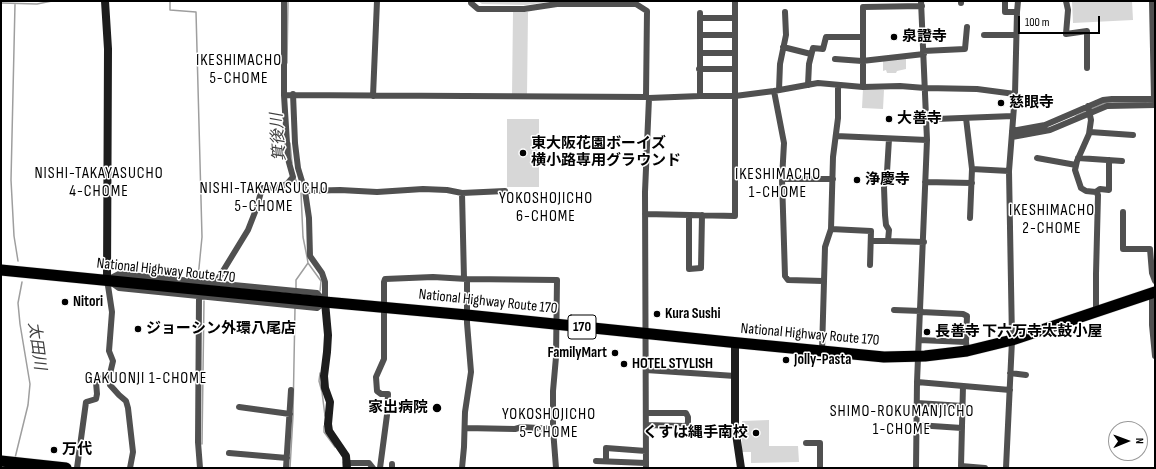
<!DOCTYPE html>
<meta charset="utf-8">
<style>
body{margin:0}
#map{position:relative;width:1156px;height:469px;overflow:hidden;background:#fff;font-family:"Sofia Sans Condensed",sans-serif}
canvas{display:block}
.frame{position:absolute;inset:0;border:2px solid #000;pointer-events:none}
.north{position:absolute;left:1108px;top:421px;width:40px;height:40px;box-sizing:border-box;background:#fff;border:1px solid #999;border-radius:50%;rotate:89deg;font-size:11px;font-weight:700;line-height:16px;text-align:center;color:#000}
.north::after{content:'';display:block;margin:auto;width:14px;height:18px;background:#000;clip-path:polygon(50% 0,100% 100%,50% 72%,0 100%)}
.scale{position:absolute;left:1018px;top:16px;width:82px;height:18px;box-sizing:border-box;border:2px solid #000;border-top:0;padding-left:5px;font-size:12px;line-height:14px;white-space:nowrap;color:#000;-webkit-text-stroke:3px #fff;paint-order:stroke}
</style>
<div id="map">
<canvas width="1156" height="469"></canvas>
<div class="frame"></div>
<div class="north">N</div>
<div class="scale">100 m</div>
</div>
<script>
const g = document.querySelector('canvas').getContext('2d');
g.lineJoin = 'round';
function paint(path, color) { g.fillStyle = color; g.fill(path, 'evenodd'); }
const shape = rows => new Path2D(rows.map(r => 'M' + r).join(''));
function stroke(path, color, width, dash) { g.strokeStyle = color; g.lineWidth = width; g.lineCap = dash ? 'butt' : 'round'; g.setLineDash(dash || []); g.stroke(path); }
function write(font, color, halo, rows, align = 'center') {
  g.font = font + ' "Sofia Sans Condensed","Noto Sans JP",sans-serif'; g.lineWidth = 3; g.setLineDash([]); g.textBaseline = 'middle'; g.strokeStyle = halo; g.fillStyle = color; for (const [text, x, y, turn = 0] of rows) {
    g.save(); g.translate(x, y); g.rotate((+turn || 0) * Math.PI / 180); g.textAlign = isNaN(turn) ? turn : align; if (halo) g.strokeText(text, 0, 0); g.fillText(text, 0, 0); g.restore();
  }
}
paint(shape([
 [478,1,631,1,558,1,525,5,482,4],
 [1072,1,1132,1,1133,20,1073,23],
 [513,12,528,12,527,95,512,95],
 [906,57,906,69,897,71,896,73,887,73,886,70,883,71,883,59],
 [863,89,884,90,883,109,862,108],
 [507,119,539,119,539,187,507,187],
 [769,420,769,446,798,446,799,462,751,463,751,452,742,452,742,421]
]), '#d7d7d7');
stroke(shape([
 [170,1,170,10,196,12,202,237,198,278],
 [1,3,37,4,52,1],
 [15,4,11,180,14,236,18,261],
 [287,63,288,1],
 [1091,109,1105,103,1146,102],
 [1076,116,1087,111],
 [290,143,292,163],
 [295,178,301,193,303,237,307,257,308,263,321,281,320,291],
 [296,289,296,280,308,263],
 [320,373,319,381,322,392,325,416],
 [324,426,324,432,335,447],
 [202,444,204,301],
 [15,458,28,405,30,384,20,324,18,303,22,282],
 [343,462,343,468],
 [290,468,293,416,295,308]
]), '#9e9e9e', 1.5);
const highway = shape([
 [1,270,325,302,467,315,729,342,884,357,925,356,967,351,1012,340,1155,292],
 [1,461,66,468]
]);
stroke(highway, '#dbdbdb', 12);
stroke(shape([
 [471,1,471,3,478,9,524,9,557,4,636,4,647,11,646,97],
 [1005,1,1005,12,1017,12,1015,94,1009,171,1012,340,1006,468],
 [1066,1,1068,10,1066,34,1087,31,1087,68],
 [1152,1,1154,99],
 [961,3,961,1],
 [1017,12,1018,1],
 [700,18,735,18],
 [700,35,735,35],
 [984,35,1016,35],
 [783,47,811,54],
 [923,51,965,49,967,27],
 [700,53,735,53],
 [835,59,862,61,924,54],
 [699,69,735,69],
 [808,85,809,64,813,48,823,49,826,37,862,37],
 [863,87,863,7,922,6],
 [779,90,780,64,786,35,785,12],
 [774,91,784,143,782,179,785,276,788,280,823,281],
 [293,94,295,143,298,168,305,191,309,218,310,256,322,273,325,282,325,302],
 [284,95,646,97,649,98,700,96,735,96,774,91,818,83,863,87,900,86,925,88,977,89,1015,94],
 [373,96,377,1],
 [700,96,700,13],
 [1088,106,1091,120,1089,134,1077,161,1075,170,1081,188,1086,191,1096,192,1098,195,1096,274,1096,312],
 [966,118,972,169,970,218],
 [936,119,1013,116],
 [1012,131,1045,125,1103,100,1112,99,1155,99],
 [1090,132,1133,135],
 [836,136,927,140],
 [1012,137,1050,130,1107,106,1155,105],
 [889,139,887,172,884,187,885,215,886,225,889,230,888,241,924,242],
 [1037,158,1076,165],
 [1078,158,1122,161],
 [972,169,1009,171],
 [782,179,833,179],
 [925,182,972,183],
 [305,191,340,190,377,192,423,189,447,190,462,193,505,191],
 [1096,192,1100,189,1109,190,1109,160],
 [462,193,464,279],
 [1123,212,1123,249,1150,249,1152,273,1155,281],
 [645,214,735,216,735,1],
 [689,215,689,269,701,268,702,215],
 [831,229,871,231,870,265],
 [871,241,888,241],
 [107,279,112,312,109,351,113,361,109,378,110,385,119,395,126,401,128,408,133,452,130,468],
 [109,279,119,274,317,293,324,301],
 [112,283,119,288,317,308,324,303],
 [215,284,248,230,257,207,262,188,276,188,287,184,293,177,288,159,284,95,284,1],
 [1152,293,1152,325,1155,356],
 [199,296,198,442,200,468],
 [894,310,921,311],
 [921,312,963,314,967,316,966,342,967,351],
 [919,340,966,342],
 [822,351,825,247,831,229,833,157,838,118,838,85],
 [646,370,735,376],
 [1010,373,1026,375],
 [917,382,1010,390],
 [963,386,961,466,985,468],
 [917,403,963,406],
 [239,407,290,414],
 [646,425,684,426,688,425,688,417,686,413,646,413],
 [917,425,962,428],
 [465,428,515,429,522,427,553,429],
 [806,443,820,443,820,468],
 [229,453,287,458],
 [596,461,646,463],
 [606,461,606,448,646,451],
 [347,463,369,463,373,468],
 [392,464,392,468],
 [77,468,86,402,96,399,97,394,96,382,97,379,109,378],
 [286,468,291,390],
 [380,468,387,415,388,394,381,394,377,391,376,377,384,359,384,282,385,279,433,277,467,279,557,280,556,357,553,391,553,429,556,468],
 [462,468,464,447,465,412,471,372,467,323,467,279],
 [646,468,645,192,649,98],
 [916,468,917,382,927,140,921,1]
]), '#505050', 6);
stroke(shape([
 [105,1,108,49,107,279],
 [325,302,328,335,327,352,324,376,325,388,330,402,328,424,329,431,346,456,347,468],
 [735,343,735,427,741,468]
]), '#1d1d1d', 8);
stroke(highway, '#000', 11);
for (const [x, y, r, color] of [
 [894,37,4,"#000"],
 [1001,103,4,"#000"],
 [889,119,4,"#000"],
 [523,153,4,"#000"],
 [857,180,4,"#000"],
 [65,302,4,"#000"],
 [657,314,4,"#000"],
 [138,329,4,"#000"],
 [927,332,4,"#000"],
 [615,353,4,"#000"],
 [786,360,4,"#000"],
 [624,364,4,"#000"],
 [437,408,5,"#000"],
 [756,433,4,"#000"],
 [54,450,4,"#000"]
]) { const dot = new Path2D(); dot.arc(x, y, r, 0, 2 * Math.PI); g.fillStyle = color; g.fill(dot); stroke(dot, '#fff', 1.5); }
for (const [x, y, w] of [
 [582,327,28]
]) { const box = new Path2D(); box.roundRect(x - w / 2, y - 12, w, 24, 3); g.fillStyle = '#fff'; g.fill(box); stroke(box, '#000', 1); }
write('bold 14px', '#000', null, [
 ["170",582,327]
]);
write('bold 15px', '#000', '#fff', [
 ["泉證寺",902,37],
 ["慈眼寺",1009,103],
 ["大善寺",897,119],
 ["東大阪花園ボーイズ",531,144],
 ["横小路専用グラウンド",531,161],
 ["浄慶寺",865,180],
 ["Nitori",73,302],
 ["Kura Sushi",665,314],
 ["ジョーシン外環八尾店",146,329],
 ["長善寺 下六万寺太鼓小屋",935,332],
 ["FamilyMart",607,353,"right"],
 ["Jolly-Pasta",794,360],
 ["HOTEL STYLISH",632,364],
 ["家出病院",428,408,"right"],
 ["くすは縄手南校",748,433,"right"],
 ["万代",62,450]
], 'left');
write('15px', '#000', '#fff', [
 ["National Highway Route 170",166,271,6],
 ["National Highway Route 170",488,302,6],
 ["National Highway Route 170",810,335,5]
]);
g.letterSpacing = '1px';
write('16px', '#000', '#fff', [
 ["IKESHIMACHO",239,61],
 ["5-CHOME",239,79],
 ["NISHI-TAKAYASUCHO",99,174],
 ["4-CHOME",99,192],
 ["IKESHIMACHO",778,175],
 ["1-CHOME",778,193],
 ["NISHI-TAKAYASUCHO",264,189],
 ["5-CHOME",264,207],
 ["YOKOSHOJICHO",546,199],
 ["6-CHOME",546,217],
 ["IKESHIMACHO",1052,211],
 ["2-CHOME",1052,229],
 ["GAKUONJI 1-CHOME",146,379],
 ["SHIMO-ROKUMANJICHO",902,412],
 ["1-CHOME",902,430],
 ["YOKOSHOJICHO",549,415],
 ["5-CHOME",549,433]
]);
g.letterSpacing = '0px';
write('italic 16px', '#3f3f3f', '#fff', [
 ["箕後川",279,137,-94],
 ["太田川",36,346,82]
]);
</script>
